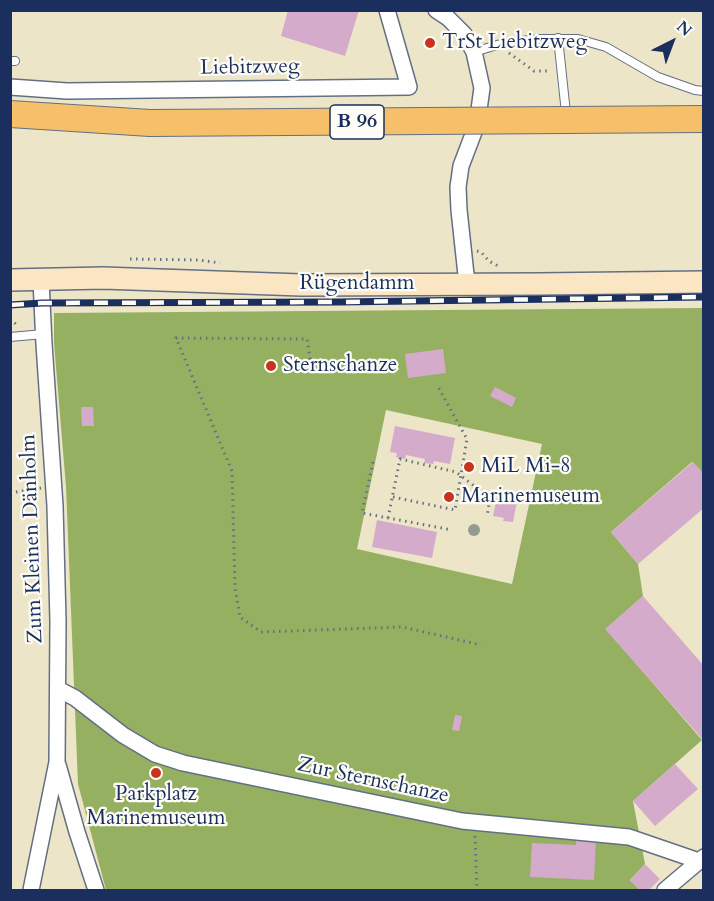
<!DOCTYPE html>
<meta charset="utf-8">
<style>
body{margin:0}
#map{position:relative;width:714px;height:901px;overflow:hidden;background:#ede5c7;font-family:Cardo,serif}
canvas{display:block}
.frame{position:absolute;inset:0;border:12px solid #1b2f5e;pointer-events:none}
.north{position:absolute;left:642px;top:12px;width:60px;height:60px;-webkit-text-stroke:4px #fdfcf7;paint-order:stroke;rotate:42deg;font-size:16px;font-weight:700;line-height:24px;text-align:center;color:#1b2f5e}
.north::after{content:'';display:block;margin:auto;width:21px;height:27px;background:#1b2f5e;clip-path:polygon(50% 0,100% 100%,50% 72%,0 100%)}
</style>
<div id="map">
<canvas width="714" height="901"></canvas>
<div class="frame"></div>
<div class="north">N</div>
</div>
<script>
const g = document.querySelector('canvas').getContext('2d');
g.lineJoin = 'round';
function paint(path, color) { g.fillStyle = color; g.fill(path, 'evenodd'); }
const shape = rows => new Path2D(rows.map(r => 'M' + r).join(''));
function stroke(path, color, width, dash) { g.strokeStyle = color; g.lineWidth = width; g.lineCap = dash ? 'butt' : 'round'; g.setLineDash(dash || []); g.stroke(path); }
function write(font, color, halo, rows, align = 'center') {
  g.font = font + ' Cardo,serif'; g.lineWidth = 4.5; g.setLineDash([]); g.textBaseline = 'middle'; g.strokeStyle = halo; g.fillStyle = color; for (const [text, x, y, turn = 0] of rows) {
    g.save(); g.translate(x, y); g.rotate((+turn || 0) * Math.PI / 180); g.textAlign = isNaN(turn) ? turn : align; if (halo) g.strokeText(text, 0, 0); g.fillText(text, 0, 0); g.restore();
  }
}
paint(shape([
 [703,308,703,474,692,462,611,532,638,564,643,596,606,629,702,740,633,801,645,864,630,880,640,890,106,890,78,784,66,487,54,343,54,313],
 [386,410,542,444,512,584,357,549]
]), '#96b061');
paint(shape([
 [288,10,359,10,345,56,281,36],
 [443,349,446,373,408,378,405,354],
 [495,387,516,398,512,407,490,396],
 [81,407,93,407,94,426,82,426],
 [395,426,455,438,450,464,434,461,433,464,424,463,425,459,406,455,405,459,396,457,397,453,390,452],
 [693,462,704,474,704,508,638,564,611,532],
 [497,498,517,501,513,522,503,521,504,518,493,516],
 [377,520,437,532,432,558,372,547],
 [643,596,704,666,704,741,605,629],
 [455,715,462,716,459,731,452,730],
 [675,764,698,789,655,826,633,801],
 [576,836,596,837,594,880,530,877,532,843,576,845],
 [645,864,660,879,649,890,640,890,630,880]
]), '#d5abcb');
const service = shape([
 [558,38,566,113],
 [474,52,497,45,520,41,541,39,578,39,606,47,658,77,695,90,704,91],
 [10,61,15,61],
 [10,337,44,334]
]);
const minor = shape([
 [436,10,448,18,464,34,474,52,482,88,477,124,461,166,458,187,459,210,467,284],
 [10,87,67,91,409,87,387,10],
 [58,689,75,698,123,735,155,754,183,763,462,821,629,837,699,861],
 [58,765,77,832,96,890],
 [31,890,57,762,58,621,55,506,44,344,41,280],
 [665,890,704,857]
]);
const secondary = shape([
 [10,280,103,278,301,285,539,284,704,282]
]);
stroke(service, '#646f83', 10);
stroke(minor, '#646f83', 18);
stroke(secondary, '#646f83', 24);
stroke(shape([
 [509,53,534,71,551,71],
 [477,251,481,252,489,261,498,266],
 [130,259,199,260,220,263],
 [10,319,18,326],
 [312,371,307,339,176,338,232,471,235,588,240,617,261,632,402,627,481,645],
 [373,462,362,513,452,530],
 [10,493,41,488],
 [393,497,455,510,467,439,437,385],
 [388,518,400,459,456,472,490,498,487,517],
 [475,836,477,890]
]), '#646f83', 3, [1.5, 4.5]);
stroke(service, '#fff', 8);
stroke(minor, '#fff', 15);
stroke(secondary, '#fbe6c4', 21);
const rail = shape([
 [10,305,42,303,339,302,704,297]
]);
stroke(rail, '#1b2f5e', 7);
stroke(rail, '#fdfcf7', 4.5, [14]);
const trunkBridge = shape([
 [10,114,150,123,704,119]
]);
stroke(trunkBridge, '#646f83', 28, []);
stroke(trunkBridge, '#f6c06b', 26);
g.fillStyle = '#949b90';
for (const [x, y] of [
 [474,530]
]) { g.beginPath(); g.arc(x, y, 6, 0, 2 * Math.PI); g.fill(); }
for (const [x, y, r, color] of [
 [430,43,6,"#c8321e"],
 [271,366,6,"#c8321e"],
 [469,467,6,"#c8321e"],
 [449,497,6,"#c8321e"],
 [156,773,6,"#c8321e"]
]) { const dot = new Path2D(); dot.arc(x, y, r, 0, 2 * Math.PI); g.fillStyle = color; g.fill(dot); stroke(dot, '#fdfcf7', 2); }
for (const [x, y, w] of [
 [357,122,54]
]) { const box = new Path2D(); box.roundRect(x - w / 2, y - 17, w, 34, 4.5); g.fillStyle = '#fdfcf7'; g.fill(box); stroke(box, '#1b2f5e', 1.5); }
write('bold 20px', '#1b2f5e', null, [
 ["B 96",357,122]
]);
write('21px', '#1b2f5e', '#fdfcf7', [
 ["TrSt Liebitzweg",442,43],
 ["Sternschanze",283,366],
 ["MiL Mi-8",481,467],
 ["Marinemuseum",461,497],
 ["Parkplatz",156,795,"center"],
 ["Marinemuseum",156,819,"center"]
], 'left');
write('21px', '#1b2f5e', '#fdfcf7', [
 ["Liebitzweg",250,68,-1],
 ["Rügendamm",357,284],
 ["Zum Kleinen Dänholm",33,539,-92],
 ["Zur Sternschanze",373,781,12]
]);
</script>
